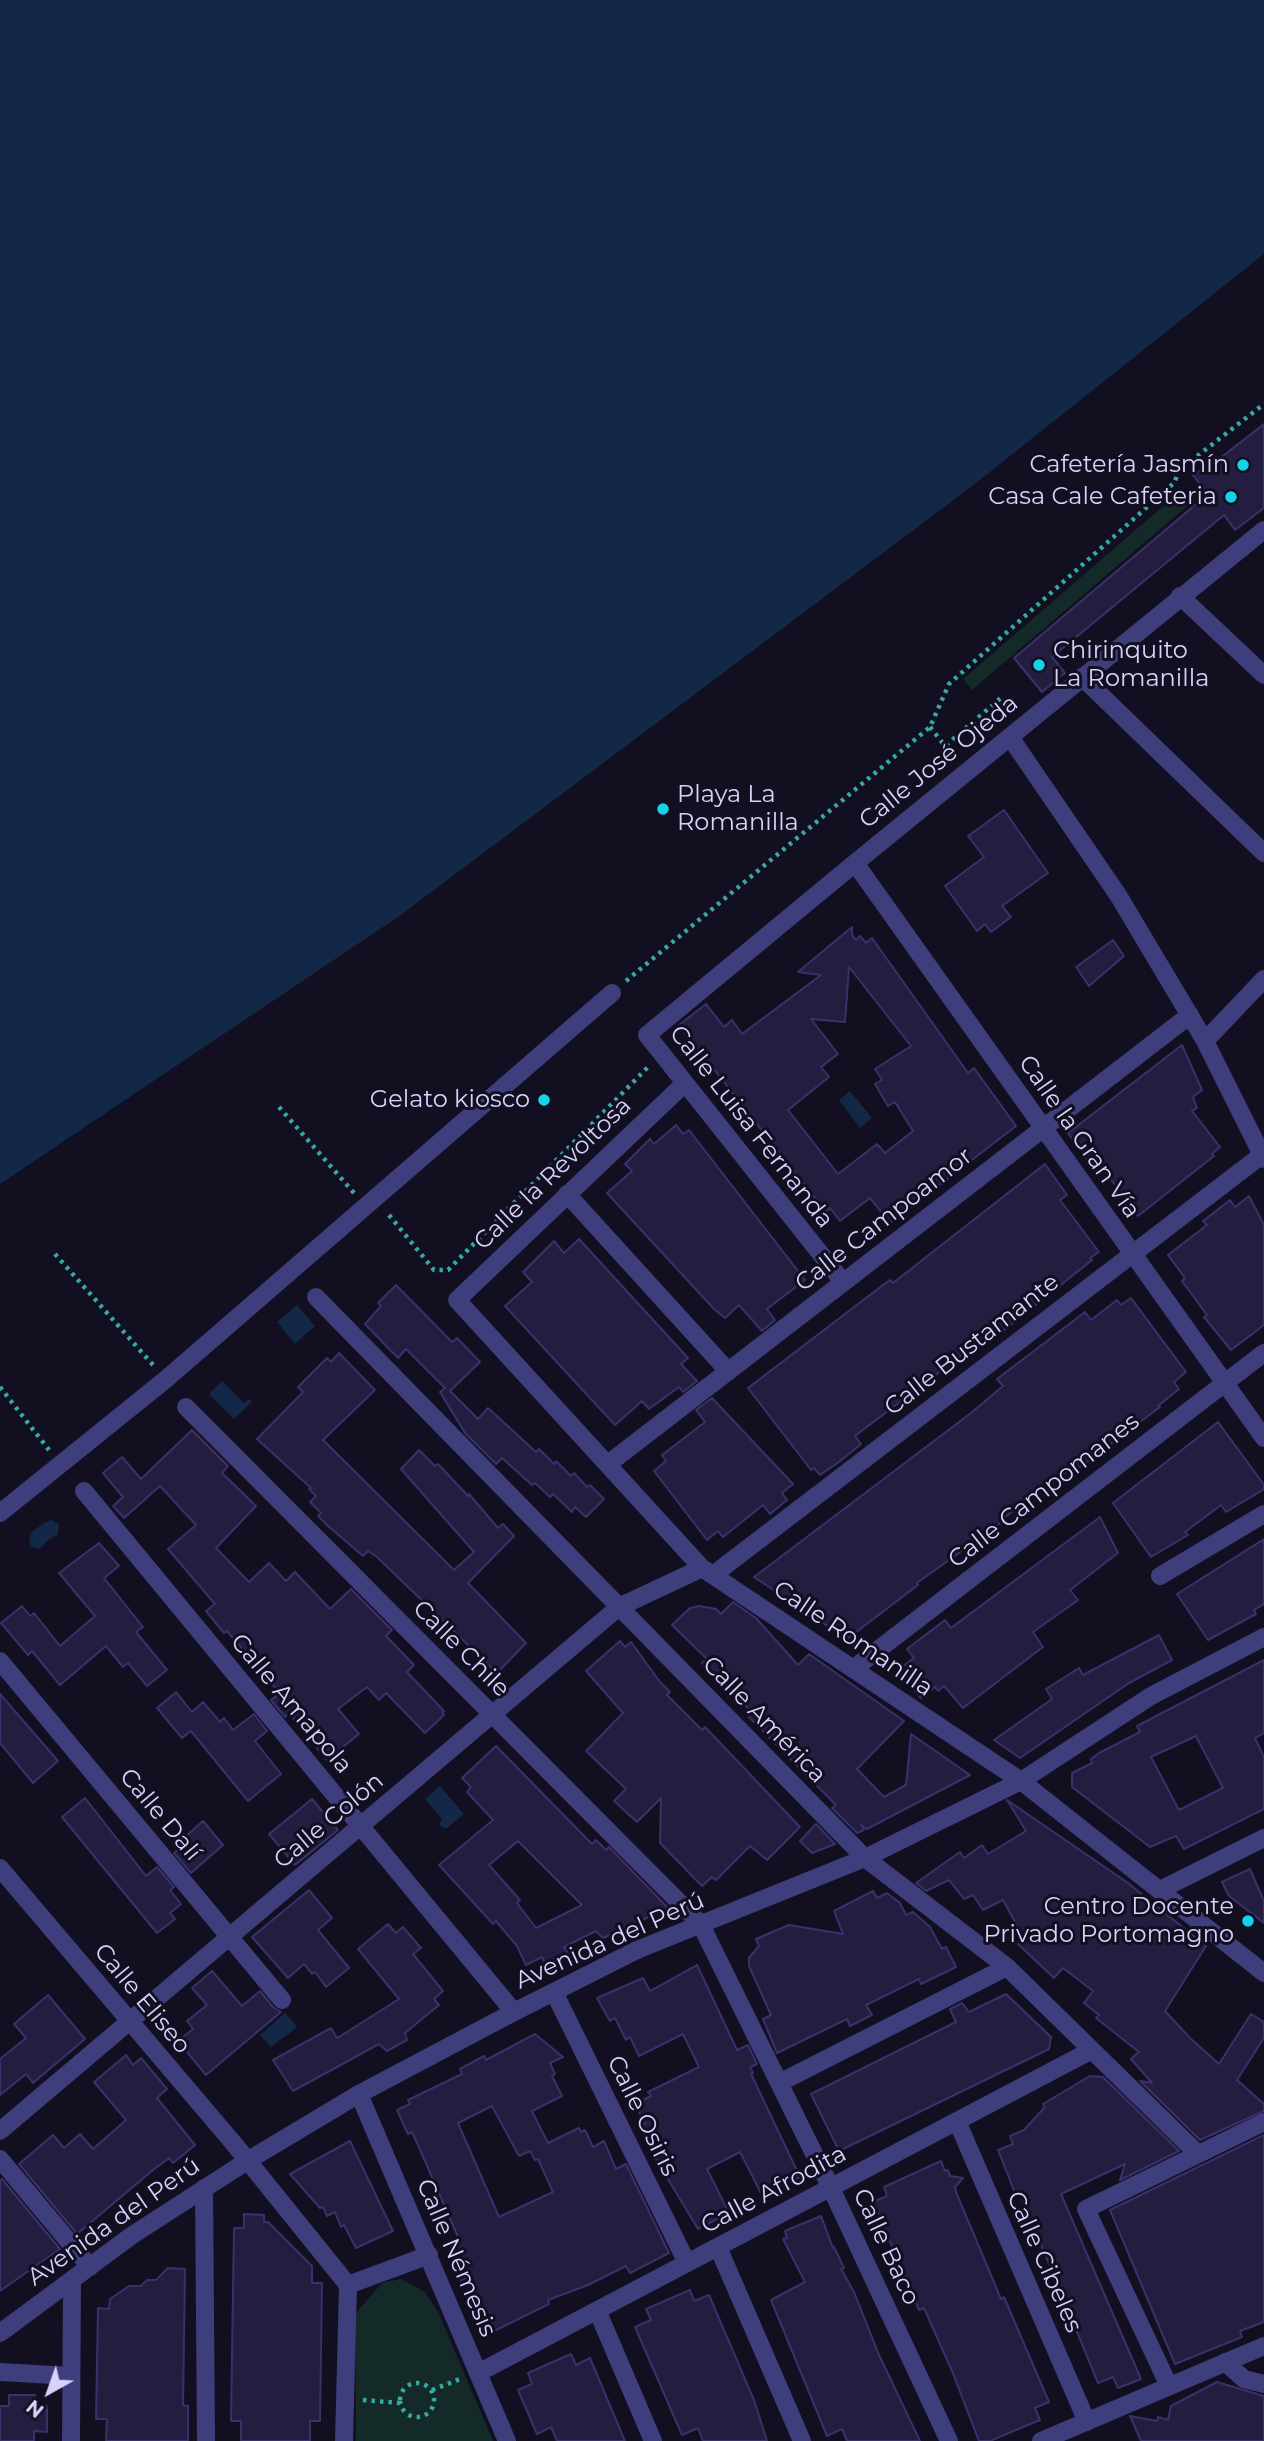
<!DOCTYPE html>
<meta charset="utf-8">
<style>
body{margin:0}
#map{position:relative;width:1264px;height:2441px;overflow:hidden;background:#120f20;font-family:Montserrat,sans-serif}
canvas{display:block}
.north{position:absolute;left:14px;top:2357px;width:70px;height:70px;-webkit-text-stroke:5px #120f20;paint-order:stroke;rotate:220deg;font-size:19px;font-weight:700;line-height:28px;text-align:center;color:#d6d2fb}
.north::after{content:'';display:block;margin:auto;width:24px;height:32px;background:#d6d2fb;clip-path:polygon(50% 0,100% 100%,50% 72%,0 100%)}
</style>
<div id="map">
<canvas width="1264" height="2441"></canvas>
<div class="north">N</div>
</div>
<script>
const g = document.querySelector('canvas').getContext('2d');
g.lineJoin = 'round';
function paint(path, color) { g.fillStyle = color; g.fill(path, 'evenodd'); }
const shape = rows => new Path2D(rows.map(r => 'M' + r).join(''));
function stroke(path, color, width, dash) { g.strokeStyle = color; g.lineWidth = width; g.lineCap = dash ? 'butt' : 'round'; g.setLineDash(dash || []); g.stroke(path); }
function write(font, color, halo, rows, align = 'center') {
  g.font = font + ' Montserrat,sans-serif'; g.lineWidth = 6; g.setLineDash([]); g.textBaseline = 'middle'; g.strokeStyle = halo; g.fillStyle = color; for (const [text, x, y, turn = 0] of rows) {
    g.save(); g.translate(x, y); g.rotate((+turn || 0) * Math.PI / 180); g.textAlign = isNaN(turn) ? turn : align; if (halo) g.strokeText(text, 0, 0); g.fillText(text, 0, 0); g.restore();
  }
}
paint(shape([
 [1183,489,1193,501,972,690,963,679],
 [401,2279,425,2292,439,2314,493,2441,356,2441,355,2314,382,2283]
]), '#132a29');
paint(shape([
 [0,0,1264,0,1264,254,971,487,398,917,0,1184],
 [850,1091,872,1118,860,1128,839,1100],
 [297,1305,315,1326,295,1344,277,1322],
 [222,1381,244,1403,249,1399,252,1402,234,1419,209,1394],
 [51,1520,59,1524,58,1535,49,1539,40,1549,31,1547,29,1538,32,1532,44,1523],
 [440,1786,464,1814,447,1828,443,1828,439,1824,442,1819,425,1799],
 [285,2013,296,2025,295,2029,271,2047,260,2035]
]), '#132846');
const building = shape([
 [1264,424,1264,508,1235,530,1224,515,1052,657,1065,673,1042,692,1014,658,1208,494,1193,475,1219,459,1264,424],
 [1004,810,1048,873,1002,906,1011,917,991,932,985,924,977,931,945,886,984,857,968,836,1004,810],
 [852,927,852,935,856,940,860,936,866,943,872,938,968,1073,974,1068,1016,1126,890,1223,870,1198,840,1221,830,1208,826,1212,679,1025,706,1004,724,1027,732,1020,742,1034,821,975,798,972,852,927],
 [849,967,911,1046,875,1069,882,1080,875,1084,888,1106,895,1102,913,1131,885,1153,877,1144,838,1174,788,1110,829,1077,821,1067,838,1054,811,1019,845,1022,849,967],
 [1113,940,1124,956,1089,986,1076,967,1113,940],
 [1182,1045,1202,1090,1193,1097,1197,1108,1192,1111,1220,1147,1212,1154,1214,1156,1138,1216,1103,1169,1097,1174,1068,1133,1182,1045],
 [676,1125,683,1134,689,1130,805,1280,767,1309,775,1320,762,1331,739,1305,725,1318,714,1309,607,1193,632,1171,625,1164,650,1139,654,1144,676,1125],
 [1045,1164,1067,1195,1060,1200,1099,1252,1090,1258,1092,1260,983,1347,979,1342,855,1436,861,1444,839,1462,820,1475,814,1468,811,1470,748,1388,883,1285,890,1280,893,1283,1045,1164],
 [1249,1196,1264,1225,1264,1325,1231,1350,1204,1317,1207,1315,1182,1281,1185,1278,1168,1255,1207,1225,1203,1221,1230,1200,1235,1207,1249,1196],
 [579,1239,688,1358,681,1364,697,1381,683,1392,679,1387,649,1409,642,1401,615,1425,505,1306,532,1282,523,1272,554,1241,564,1253,579,1239],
 [396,1285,452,1342,457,1338,480,1362,450,1391,478,1419,488,1408,536,1452,539,1449,554,1464,556,1461,571,1476,574,1473,587,1487,590,1485,604,1499,586,1517,575,1507,572,1512,553,1494,550,1497,535,1483,532,1485,502,1458,496,1464,465,1433,440,1392,445,1388,406,1349,398,1358,365,1324,381,1306,378,1303,396,1285],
 [1131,1298,1186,1372,1174,1382,1179,1389,1158,1406,1160,1407,1079,1468,1076,1465,1001,1520,1002,1522,917,1583,918,1585,847,1639,754,1577,971,1413,1003,1386,997,1379,1085,1312,1091,1320,1117,1300,1121,1305,1131,1298],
 [339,1353,375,1390,323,1440,454,1570,474,1552,401,1469,419,1450,435,1466,438,1464,468,1496,469,1494,498,1528,503,1524,514,1536,468,1583,526,1643,497,1673,377,1557,368,1551,363,1556,328,1526,318,1516,321,1513,310,1502,316,1496,309,1489,311,1488,257,1439,303,1392,298,1387,327,1358,331,1362,339,1353],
 [712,1398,793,1484,782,1493,787,1500,770,1514,763,1505,723,1537,718,1531,707,1540,654,1471,666,1461,662,1455,705,1422,696,1410,712,1398],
 [1218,1422,1264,1485,1264,1489,1226,1512,1221,1505,1185,1532,1188,1535,1151,1557,1113,1503,1218,1422],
 [192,1430,228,1466,222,1473,256,1506,216,1548,249,1582,269,1563,286,1581,295,1572,330,1609,351,1589,392,1630,386,1636,414,1665,407,1672,444,1711,442,1712,444,1715,425,1733,386,1693,379,1700,367,1687,338,1709,359,1734,327,1760,289,1713,285,1717,271,1700,280,1693,227,1631,224,1633,206,1611,215,1604,168,1549,196,1525,160,1486,124,1518,113,1506,123,1497,103,1473,122,1457,141,1479,192,1430],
 [1100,1517,1118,1553,1070,1590,1078,1600,1033,1632,1043,1647,963,1708,944,1686,938,1691,935,1687,921,1698,898,1670,914,1658,907,1649,945,1620,951,1628,1100,1517],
 [1264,1539,1264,1604,1254,1610,1256,1614,1208,1640,1177,1594,1264,1539],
 [99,1543,119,1566,104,1578,143,1627,136,1632,167,1670,147,1686,128,1663,123,1667,106,1646,60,1685,32,1651,28,1655,1,1623,22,1606,30,1616,34,1613,60,1646,95,1616,59,1573,99,1543],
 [733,1602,756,1618,798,1665,809,1654,904,1721,857,1769,884,1797,906,1785,911,1734,970,1775,867,1829,861,1825,864,1830,857,1833,832,1808,836,1805,748,1716,752,1712,702,1663,707,1659,672,1625,690,1608,699,1606,716,1609,721,1614,733,1602],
 [1159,1635,1172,1660,1129,1683,1020,1758,994,1740,1052,1699,1046,1689,1079,1668,1083,1675,1159,1635],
 [620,1641,625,1647,631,1642,660,1682,670,1692,667,1695,702,1730,705,1727,800,1827,767,1860,750,1846,716,1880,712,1877,702,1886,660,1843,661,1798,637,1822,614,1801,626,1789,586,1751,623,1713,586,1671,620,1641],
 [1264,1660,1264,1733,1255,1738,1264,1757,1264,1809,1184,1849,1176,1836,1150,1847,1072,1787,1072,1773,1092,1763,1091,1759,1099,1753,1140,1732,1137,1726,1264,1660],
 [1196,1736,1223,1788,1179,1810,1151,1757,1196,1736],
 [176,1692,192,1712,203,1702,220,1722,224,1718,233,1730,254,1714,267,1731,255,1741,281,1774,248,1801,191,1731,182,1738,157,1708,176,1692],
 [0,1694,58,1761,33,1783,0,1743,0,1694],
 [496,1746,592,1844,596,1840,606,1850,609,1847,668,1908,603,1938,596,1931,564,1947,569,1955,546,1966,542,1957,526,1965,517,1946,496,1921,493,1924,439,1865,493,1820,467,1792,471,1787,462,1778,496,1746],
 [518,1841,582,1905,536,1928,517,1903,520,1900,489,1865,518,1841],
 [85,1798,146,1876,157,1867,174,1887,170,1890,181,1904,170,1913,175,1919,157,1933,62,1817,85,1798],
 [312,1799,338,1830,295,1865,269,1834,312,1799],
 [1007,1800,1128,1883,1206,1946,1165,2011,1190,2038,1219,2064,1251,2014,1264,2022,1264,2038,1237,2080,1264,2104,1264,2111,1200,2140,1140,2081,1152,2083,1131,2059,1139,2052,1096,2018,1099,2015,1084,2003,1093,1991,1063,1968,1054,1978,1018,1944,1025,1940,1003,1900,983,1910,973,1895,964,1899,949,1880,926,1891,916,1883,960,1852,964,1858,982,1845,988,1854,1026,1831,1007,1800],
 [203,1821,223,1845,191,1873,174,1853,180,1848,177,1844,203,1821],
 [816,1824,835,1844,812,1853,800,1841,816,1824],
 [1250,1869,1264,1901,1264,1923,1229,1896,1222,1882,1250,1869],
 [309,1890,332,1918,318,1930,349,1968,326,1987,315,1972,312,1974,304,1964,288,1978,252,1937,309,1890],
 [873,1891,877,1898,887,1893,900,1903,906,1915,913,1912,930,1927,942,1949,946,1947,956,1967,921,1984,919,1979,866,2005,872,2015,850,2026,847,2019,777,2053,763,2019,771,2015,749,1966,749,1958,759,1946,756,1939,789,1925,843,1934,834,1911,873,1891],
 [388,1924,396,1933,403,1927,421,1948,413,1954,443,1991,434,1999,439,2005,405,2033,407,2040,387,2051,379,2044,293,2091,273,2060,331,2028,337,2038,339,2037,399,1999,358,1949,388,1924],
 [697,1965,737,2050,748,2045,757,2064,750,2067,753,2073,751,2074,800,2177,762,2195,740,2152,707,2169,729,2213,698,2229,651,2151,653,2150,642,2125,645,2124,635,2104,651,2096,648,2092,699,2067,683,2034,639,2056,630,2037,626,2040,615,2018,610,2021,597,1998,643,1978,650,1991,697,1965],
 [212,1971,242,2006,260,1991,273,2007,281,2012,206,2075,178,2041,193,2029,187,2021,207,2005,192,1988,212,1971],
 [1006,1994,1051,2037,1049,2049,839,2151,811,2094,956,2022,950,2009,962,2003,969,2012,1006,1994],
 [48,1995,85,2039,33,2083,26,2074,0,2095,0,2059,26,2038,14,2024,48,1995],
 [535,2034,563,2057,550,2063,555,2074,552,2076,562,2096,532,2111,548,2143,579,2128,581,2132,585,2130,593,2147,604,2141,616,2169,626,2164,669,2253,630,2273,626,2266,588,2285,548,2300,549,2304,492,2332,466,2278,461,2281,453,2260,460,2256,452,2240,458,2237,418,2145,412,2132,408,2134,397,2110,410,2104,408,2100,462,2074,460,2069,484,2056,486,2060,535,2034],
 [492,2106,519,2156,530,2151,535,2160,538,2159,553,2192,499,2217,458,2123,492,2106],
 [126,2055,133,2065,141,2058,167,2089,157,2098,195,2145,173,2163,169,2158,153,2170,77,2234,19,2164,53,2135,64,2148,80,2134,93,2149,126,2120,94,2082,126,2055],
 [1090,2076,1103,2077,1179,2151,1120,2180,1125,2164,1061,2194,1141,2379,1118,2388,1113,2377,1098,2383,1019,2191,1015,2193,998,2150,1013,2144,1010,2136,1024,2130,1045,2107,1043,2104,1090,2076],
 [1264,2135,1264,2322,1240,2331,1242,2337,1175,2364,1110,2210,1264,2135],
 [350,2141,393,2231,356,2248,344,2225,341,2227,335,2212,327,2216,323,2207,320,2208,290,2174,350,2141],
 [941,2161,945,2171,948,2170,950,2176,963,2178,955,2187,956,2192,1001,2299,1004,2297,1049,2402,1035,2408,1040,2420,990,2441,979,2441,952,2371,924,2308,919,2310,873,2202,887,2196,884,2187,941,2161],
 [2,2179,60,2249,0,2291,0,2180,2,2179],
 [244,2214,264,2215,264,2222,268,2222,312,2266,312,2283,322,2283,320,2421,310,2421,310,2441,241,2441,241,2421,231,2421,234,2228,244,2228,244,2214],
 [821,2216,833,2248,834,2247,844,2268,841,2269,854,2292,879,2355,920,2441,847,2441,842,2429,827,2436,771,2300,805,2282,783,2239,787,2238,785,2231,821,2216],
 [168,2268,185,2269,183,2405,188,2406,188,2441,106,2441,107,2419,96,2419,98,2308,109,2309,110,2299,129,2286,141,2286,147,2280,156,2280,168,2268],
 [690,2290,694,2301,709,2295,754,2400,767,2441,703,2441,698,2428,682,2435,635,2327,651,2320,646,2309,690,2290],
 [571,2354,576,2365,590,2358,625,2441,557,2441,551,2427,537,2434,518,2390,532,2384,528,2373,571,2354],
 [1217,2382,1264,2396,1264,2441,1141,2441,1130,2416,1157,2421,1158,2417,1168,2420,1171,2406,1217,2382],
 [9,2395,35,2395,34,2405,47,2406,47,2432,34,2431,34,2441,0,2441,0,2406,9,2406,9,2395]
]);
paint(building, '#231d40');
stroke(building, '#3b316a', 2);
stroke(shape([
 [930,727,945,746,1002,697,1013,708],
 [626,981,930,727,949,684,1175,482,1178,471,1264,404],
 [279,1107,354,1193],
 [389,1215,434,1270,448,1270,649,1066],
 [55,1254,153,1365],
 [0,1387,49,1450],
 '400 2400a17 17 0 1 1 34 0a17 17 0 1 1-34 0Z',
 [432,2390,460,2379],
 [363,2400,400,2403]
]), '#38a9a1', 4.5, [3.5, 5]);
stroke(shape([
 [1180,596,1264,675],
 [1082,677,1264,853],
 [1010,737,1118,895,1205,1041,1264,1159],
 [855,863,1264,1438],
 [1205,1041,1264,979],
 [684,1084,457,1300,702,1568,1021,1781,1264,1973],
 [567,1194,728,1371],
 [843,1282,647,1035,855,863,1264,530],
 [316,1297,865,1858,1007,1967,1198,2154],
 [186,1407,687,1910,701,1925,831,2188,949,2441],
 [608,1464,1190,1015],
 [84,1491,514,2012],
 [0,1513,165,1380,612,993],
 [713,1575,1262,1155],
 [1160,1576,1264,1514],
 [0,1661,282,2000],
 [853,1669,1264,1353],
 [0,1868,235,2145,348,2285,344,2441],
 [1160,1890,1264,1838],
 [554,1992,687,2263],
 [779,2083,1007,1967],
 [359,2094,507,2441],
 [957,2121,1087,2422],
 [0,2131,619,1607,702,1568],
 [0,2159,90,2267],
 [204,2188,206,2441],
 [718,2247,802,2441],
 [348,2285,429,2255],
 [597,2310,653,2441],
 [0,2333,131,2236,247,2161,359,2094,514,2012,637,1950,865,1858,1021,1781,1151,1696,1264,1637],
 [1225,2362,1244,2379,1264,2384],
 [0,2372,71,2376],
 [478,2373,1092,2050],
 [1169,2386,1086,2209,1264,2122],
 [71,2441,72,2280],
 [1041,2441,1264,2346]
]), '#3f3e7c', 18);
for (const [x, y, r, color] of [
 [1243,465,7,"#13d4e6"],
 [1231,497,7,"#13d4e6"],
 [1039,665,7,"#13d4e6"],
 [663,809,7,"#13d4e6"],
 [544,1100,7,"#13d4e6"],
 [1248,1921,7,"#13d4e6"]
]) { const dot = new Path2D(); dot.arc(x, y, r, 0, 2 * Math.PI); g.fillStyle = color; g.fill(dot); stroke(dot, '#120f20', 2.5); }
write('24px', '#d6d2fb', '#120f20', [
 ["Cafetería Jasmín",1229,465],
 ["Casa Cale Cafeteria",1217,497],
 ["Chirinquito",1053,651,"left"],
 ["La Romanilla",1053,679,"left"],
 ["Playa La",677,795,"left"],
 ["Romanilla",677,823,"left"],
 ["Gelato kiosco",530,1100],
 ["Centro Docente",1234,1907],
 ["Privado Portomagno",1234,1935]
], 'right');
write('24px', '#d6d2fb', '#120f20', [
 ["Calle José Ojeda",939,762,-39],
 ["Calle Luisa Fernanda",751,1127,52],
 ["Calle la Gran Vía",1079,1137,55],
 ["Calle la Revoltosa",553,1174,-44],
 ["Calle Campoamor",884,1220,-38],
 ["Calle Bustamante",972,1345,-38],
 ["Calle Campomanes",1044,1491,-38],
 ["Calle Romanilla",853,1639,34],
 ["Calle Chile",461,1649,45],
 ["Calle Amapola",291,1704,50],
 ["Calle América",764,1720,46],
 ["Calle Dalí",160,1815,50],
 ["Calle Colón",329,1821,-40],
 ["Avenida del Perú",610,1941,-24],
 ["Calle Eliseo",142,1999,50],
 ["Calle Osiris",642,2116,64],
 ["Calle Afrodita",774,2190,-28],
 ["Avenida del Perú",114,2222,-35],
 ["Calle Baco",886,2247,65],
 ["Calle Némesis",456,2258,67],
 ["Calle Cibeles",1044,2262,66]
]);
</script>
